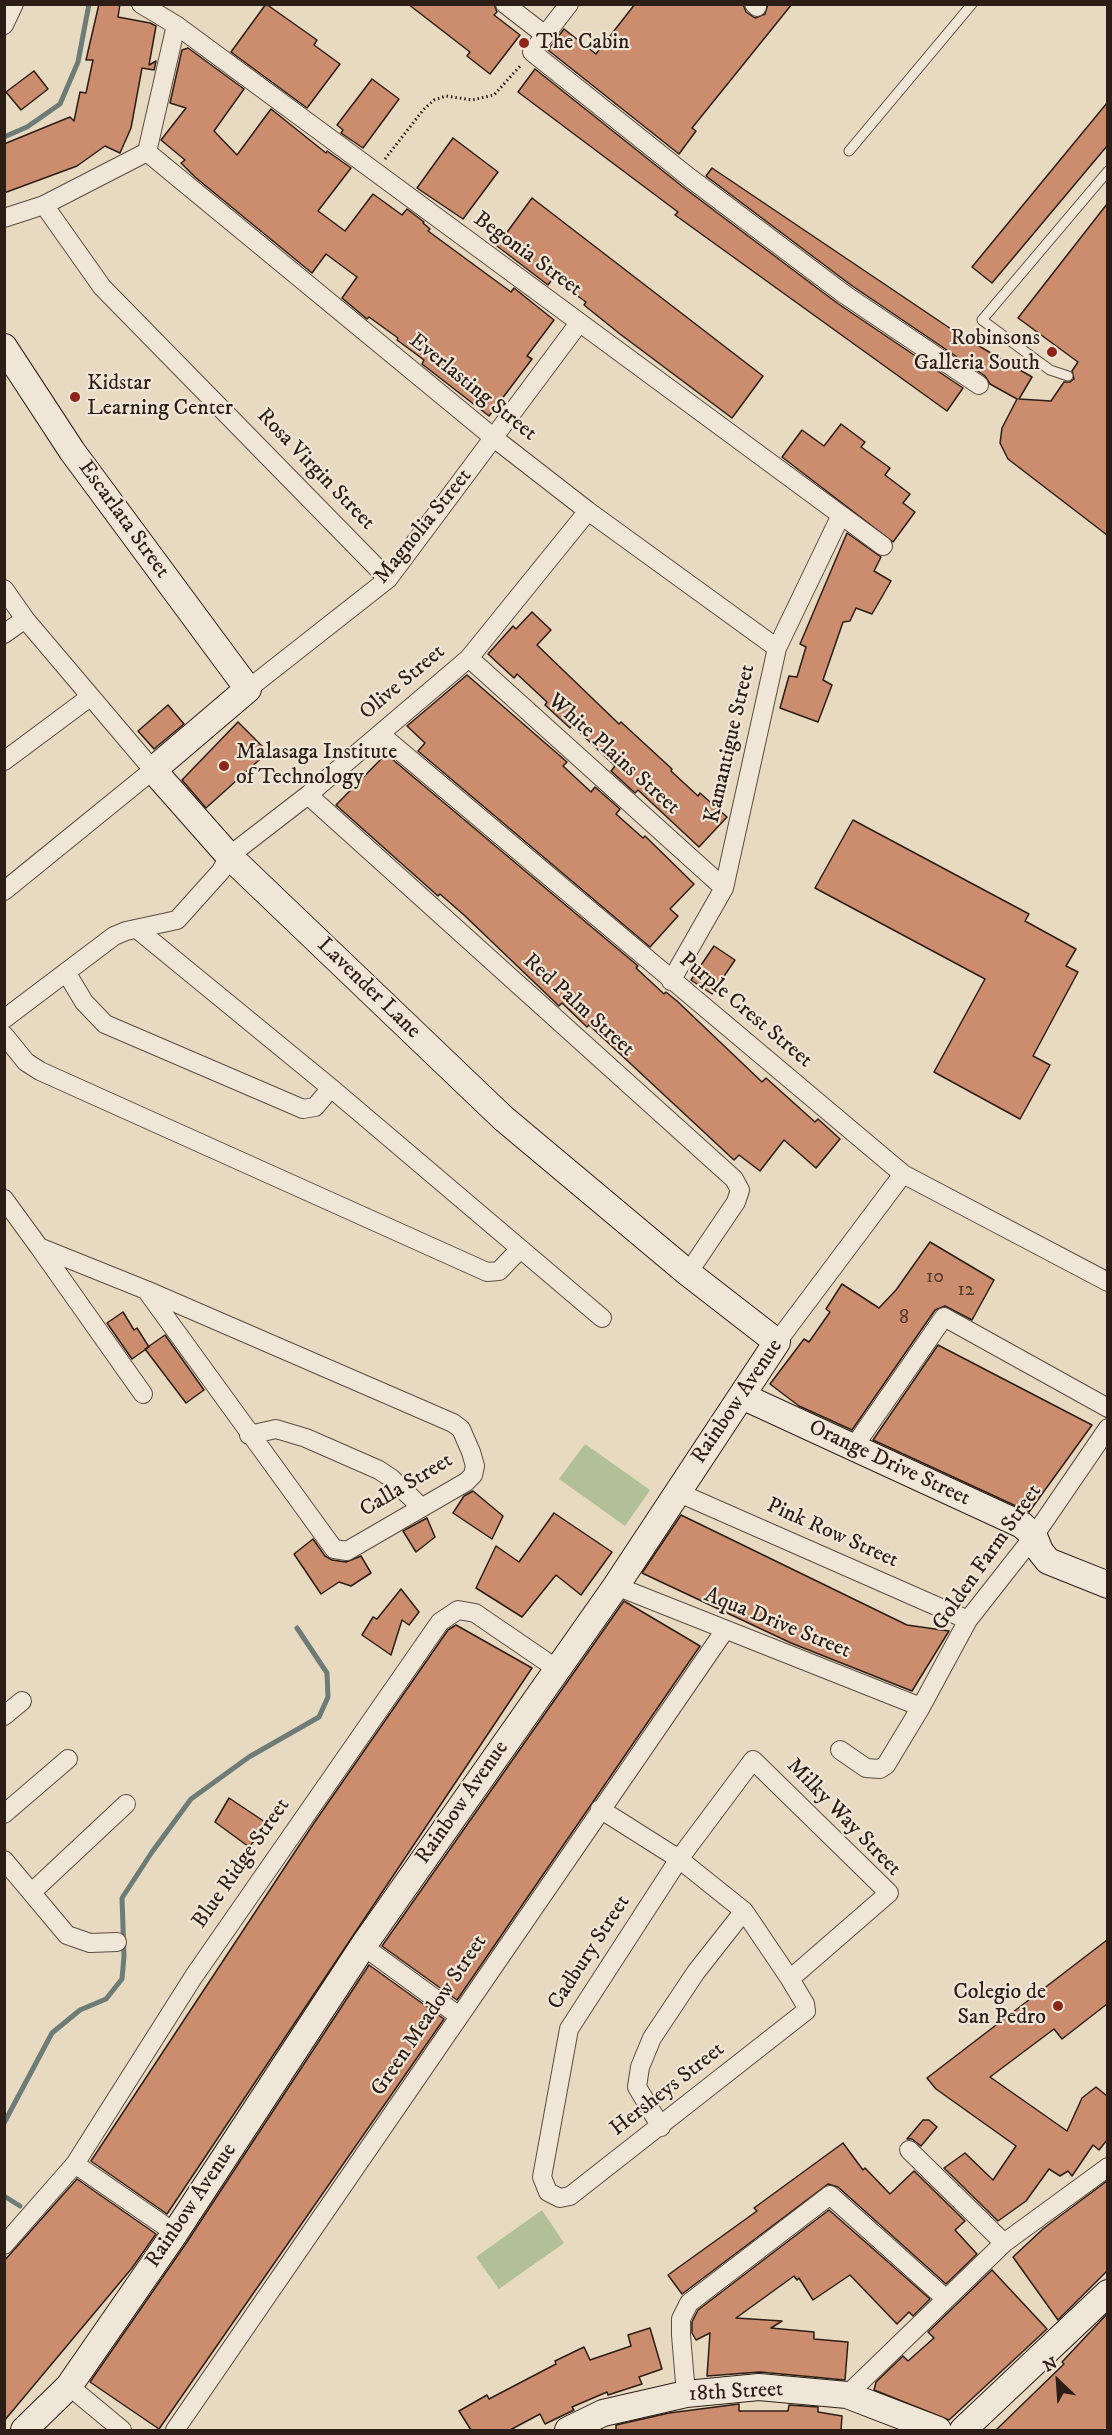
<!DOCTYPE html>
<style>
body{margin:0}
#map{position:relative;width:1112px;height:2435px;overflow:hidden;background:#e8d9c1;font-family:"IM FELL DW Pica",serif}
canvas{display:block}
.frame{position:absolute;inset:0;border:6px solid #2c1e16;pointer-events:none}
.north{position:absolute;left:1028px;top:2351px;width:60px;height:60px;-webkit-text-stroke:4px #f0e6d7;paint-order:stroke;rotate:335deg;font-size:16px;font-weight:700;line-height:24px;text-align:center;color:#2c1e16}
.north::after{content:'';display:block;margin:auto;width:21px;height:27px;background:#2c1e16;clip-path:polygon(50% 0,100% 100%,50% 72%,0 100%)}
</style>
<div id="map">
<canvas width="1112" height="2435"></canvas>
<div class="frame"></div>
<div class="north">N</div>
</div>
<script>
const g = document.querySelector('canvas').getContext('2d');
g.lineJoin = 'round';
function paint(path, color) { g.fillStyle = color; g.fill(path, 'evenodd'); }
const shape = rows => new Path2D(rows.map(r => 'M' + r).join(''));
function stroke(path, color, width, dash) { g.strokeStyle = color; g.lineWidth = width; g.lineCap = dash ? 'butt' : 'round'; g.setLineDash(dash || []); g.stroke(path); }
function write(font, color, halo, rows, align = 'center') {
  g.font = font + ' "IM FELL DW Pica",serif'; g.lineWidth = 4.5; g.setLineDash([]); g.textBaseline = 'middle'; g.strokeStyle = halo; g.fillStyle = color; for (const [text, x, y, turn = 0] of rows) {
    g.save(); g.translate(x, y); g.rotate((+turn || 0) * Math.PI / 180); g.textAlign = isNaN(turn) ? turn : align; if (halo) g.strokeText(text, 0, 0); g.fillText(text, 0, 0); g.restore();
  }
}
paint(shape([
 [585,1444,650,1490,625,1526,559,1479],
 [542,2210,564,2243,499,2289,476,2257]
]), '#b1c097');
stroke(shape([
 [4,137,27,127,60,104,78,62,89,4],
 [4,2123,52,2033,80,2010,106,1999,122,1979,124,1956,122,1898,152,1852,191,1799,249,1757,319,1717,328,1697,327,1673,297,1628],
 [4,2196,20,2206]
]), '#6d7c77', 5);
const building = shape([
 [99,4,120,4,118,17,150,23,156,26,149,65,156,61,154,70,142,68,131,128,120,153,105,146,77,166,4,193,4,144,70,117,74,121,80,92,86,93,93,60,86,60,99,4],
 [266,4,317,40,314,45,340,64,307,108,231,52,266,4],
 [408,4,494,4,497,12,494,15,520,35,490,74,467,56,470,52,408,4],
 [635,4,743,4,746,12,755,18,765,14,768,4,792,4,692,128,696,131,679,154,548,50,564,29,596,54,635,4],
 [188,48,244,89,214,131,237,155,271,109,326,153,327,151,351,168,318,211,345,231,373,194,402,215,407,209,424,222,423,223,430,229,428,231,511,292,514,288,554,320,527,356,532,359,489,416,422,364,424,360,397,340,398,338,369,317,367,319,342,298,357,277,326,254,312,273,195,177,181,163,185,160,161,140,186,108,170,103,182,50,188,48],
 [535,69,683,187,837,303,963,388,947,411,675,215,678,212,518,92,535,69],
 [34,71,48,89,21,110,6,92,34,71],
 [372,79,399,99,363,148,341,133,343,130,337,125,372,79],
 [1107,103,1107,146,992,283,972,267,1107,103],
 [453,138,498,172,463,219,417,188,453,138],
 [712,168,960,335,1032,377,1019,399,1051,401,1064,382,1070,382,1074,379,1072,371,1078,362,1018,318,1107,204,1107,535,1008,459,1000,443,1002,428,1017,399,990,384,985,376,851,285,706,176,712,168],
 [532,198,763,376,732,418,620,334,584,305,586,302,553,278,548,285,497,246,532,198],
 [841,424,865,442,861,447,890,468,885,475,910,494,903,503,915,512,893,542,782,457,802,430,824,446,841,424],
 [847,533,881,557,874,571,891,581,872,614,856,608,850,621,843,622,823,680,832,685,818,722,780,708,789,676,797,677,806,647,800,644,847,533],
 [532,612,551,630,537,645,619,724,621,722,672,769,671,771,698,796,700,793,727,817,699,847,638,790,635,793,611,771,615,766,572,725,570,728,545,705,547,702,517,674,514,678,488,654,513,626,516,629,532,612],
 [467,675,567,762,563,766,591,792,595,787,620,809,616,814,643,838,645,836,694,884,670,909,678,916,650,947,418,751,425,743,407,726,467,675],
 [168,705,184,724,154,749,138,731,168,705],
 [238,722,268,752,206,808,182,780,238,722],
 [386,754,638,966,636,968,664,994,666,992,677,1001,762,1082,766,1078,815,1122,818,1119,840,1139,816,1168,784,1140,760,1171,739,1155,734,1160,589,1025,587,1027,562,1003,559,1006,464,915,440,894,438,896,336,805,386,754],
 [853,820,1029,914,1025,921,1076,949,1066,966,1078,972,1033,1056,1050,1065,1020,1119,934,1072,985,979,815,888,853,820],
 [714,946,735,960,712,994,691,980,714,946],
 [930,1242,994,1280,972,1320,945,1306,935,1310,852,1430,799,1406,770,1384,804,1339,809,1342,830,1312,826,1309,842,1284,879,1308,896,1290,930,1242],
 [123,1312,134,1330,137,1328,149,1347,132,1359,107,1323,123,1312],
 [165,1335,204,1390,186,1403,145,1349,165,1335],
 [938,1345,1092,1425,1029,1512,873,1440,938,1345],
 [473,1491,503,1516,492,1539,453,1513,464,1496,473,1491],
 [554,1513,612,1552,581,1595,556,1575,522,1617,476,1588,496,1546,519,1562,554,1513],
 [681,1515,907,1625,949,1631,912,1691,791,1643,642,1573,681,1515],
 [427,1518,435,1537,416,1552,403,1531,427,1518],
 [313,1539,325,1556,332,1560,346,1562,361,1556,371,1573,351,1586,339,1582,321,1594,294,1554,313,1539],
 [401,1589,419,1612,409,1625,402,1620,391,1655,362,1635,373,1617,377,1619,401,1589],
 [624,1601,700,1646,457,2000,382,1946,624,1601],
 [456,1625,532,1668,167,2214,91,2161,314,1823,448,1630,456,1625],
 [229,1798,268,1824,249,1847,215,1822,229,1798],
 [1107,1940,1107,2004,1062,2039,1054,2029,990,2077,1067,2131,1082,2098,1096,2087,1107,2096,1107,2140,1099,2150,1093,2145,1072,2176,1068,2171,1060,2176,1049,2169,1026,2201,998,2221,944,2168,965,2153,993,2180,1016,2146,936,2089,927,2078,1107,1940],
 [369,1965,444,2019,159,2429,90,2382,187,2242,369,1965],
 [923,2120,929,2120,937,2127,921,2146,912,2139,907,2139,923,2120],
 [843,2143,863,2170,865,2168,890,2194,914,2171,965,2221,955,2230,977,2254,946,2284,838,2187,828,2184,682,2294,668,2275,757,2211,754,2208,843,2143],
 [77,2179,156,2234,132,2268,4,2421,4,2261,77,2179],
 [1107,2181,1107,2271,1058,2320,1013,2257,1044,2228,1107,2181],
 [829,2210,930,2299,913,2316,909,2312,897,2324,850,2275,813,2300,799,2278,797,2280,794,2276,736,2318,782,2321,771,2328,814,2332,814,2339,848,2342,845,2380,760,2372,707,2376,710,2333,696,2340,692,2333,692,2322,698,2310,829,2210],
 [992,2270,1047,2329,949,2420,874,2390,876,2382,903,2356,908,2361,934,2338,928,2332,992,2270],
 [1107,2314,1107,2430,996,2430,1064,2364,1062,2362,1107,2314],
 [650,2328,662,2369,639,2377,642,2384,608,2395,607,2392,572,2407,574,2410,545,2424,540,2414,510,2430,471,2430,459,2411,487,2395,489,2399,556,2364,555,2361,584,2347,590,2360,631,2346,628,2335,650,2328],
 [739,2404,739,2411,788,2411,789,2405,818,2407,818,2412,842,2416,841,2430,616,2430,616,2425,669,2413,739,2404]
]);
paint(building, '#cc8d6e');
stroke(building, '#2c1e16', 1.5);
const lane = shape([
 [849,151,972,4],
 [1068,376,1050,370,982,320,1108,171]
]);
const street = shape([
 [141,4,176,25,883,546],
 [505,4,545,35],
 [569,4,532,52,690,178,844,294,979,385],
 [754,4,757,7],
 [4,25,14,4],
 [147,152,494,438,588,511,777,648],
 [44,205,102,287,388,579],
 [4,218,44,205,147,152,176,25],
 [4,589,25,619,153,770,4,891],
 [4,634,25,619],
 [469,658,724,888],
 [248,689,388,579,579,323],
 [380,734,903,1174,1108,1282],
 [4,761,90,697],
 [308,795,734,1179,740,1190,736,1202,688,1273],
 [137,929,331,1088,602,1318],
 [66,972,84,1002,105,1024,303,1109,315,1107,331,1088],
 [671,981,724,888,777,648,840,517],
 [4,1019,114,936,126,931,177,920,221,871,229,856,308,795,469,658,588,511],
 [4,1035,26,1062,40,1071,487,1272,499,1271,520,1249],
 [4,1199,39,1247,146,1290,453,1423,461,1429,471,1452,475,1466,473,1475,466,1482,347,1551,334,1549,146,1290],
 [39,1247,143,1394],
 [777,1342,903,1174],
 [249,1435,276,1429,306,1438,379,1470,391,1478,421,1507],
 [853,1448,944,1317,1108,1408],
 [677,1492,968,1620],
 [616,1586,921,1707],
 [4,1716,22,1701],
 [840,1750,866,1768,880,1769,886,1765,921,1707,968,1620,1034,1536,1108,1428],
 [600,1809,679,1859,744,1911,790,1979,805,2004,806,2011,570,2196,560,2198,548,2192,542,2177,569,2029,679,1859,753,1760,889,1893,790,1979],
 [4,1814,68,1759],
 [4,1860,67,1935,90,1943,117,1942],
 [32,1892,126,1804],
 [363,1946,459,2016],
 [661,2127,637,2087,640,2067,652,2038,696,1972,744,1911],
 [909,2150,1004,2243],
 [75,2164,175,2233],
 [4,2245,75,2164,194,1976,440,1622,458,1610,475,1613,557,1669],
 [69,2386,122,2430],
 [686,2394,681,2335,681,2319,689,2303,830,2195,946,2299],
 [847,2395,1004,2243,1108,2167],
 [175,2430,725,1630]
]);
const secondary = shape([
 [4,347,72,451,248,689,153,770,229,856,503,1118,688,1273,777,1342,616,1586,363,1946,175,2233,69,2386,24,2430],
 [742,1396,1022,1525,1034,1536,1040,1551,1048,1561,1108,1585],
 [568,2430,603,2413,686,2394,759,2387,847,2395,938,2430],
 [963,2430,1108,2293]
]);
stroke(lane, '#5b4d41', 11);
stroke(street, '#5b4d41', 20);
stroke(secondary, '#2c1e16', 28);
stroke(shape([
 [385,159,424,109,434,100,446,96,472,100,494,95,521,65]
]), '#2c1e16', 3, [1.5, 3]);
stroke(lane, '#f0e6d7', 9);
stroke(street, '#f0e6d7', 18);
stroke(secondary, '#f0e6d7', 26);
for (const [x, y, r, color] of [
 [524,43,6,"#8f2418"],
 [1052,352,6,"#8f2418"],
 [75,397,6,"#8f2418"],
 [224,766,6,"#8f2418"],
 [1058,2006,6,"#8f2418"]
]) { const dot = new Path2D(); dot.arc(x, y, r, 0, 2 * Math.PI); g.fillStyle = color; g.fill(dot); stroke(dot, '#f0e6d7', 2); }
write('20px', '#543a2c', null, [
 ["10",935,1278],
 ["12",966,1291],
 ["8",904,1319]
]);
write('22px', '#2c1e16', '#f0e6d7', [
 ["The Cabin",536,43],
 ["Robinsons",1040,339,"right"],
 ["Galleria South",1040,364,"right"],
 ["Kidstar",87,384],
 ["Learning Center",87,409],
 ["Malasaga Institute",236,753],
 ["of Technology",236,778],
 ["Colegio de",1046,1993,"right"],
 ["San Pedro",1046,2018,"right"]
], 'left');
write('22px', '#2c1e16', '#f0e6d7', [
 ["Begonia Street",527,255,36],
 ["Everlasting Street",472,388,39],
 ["Rosa Virgin Street",315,470,46],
 ["Escarlata Street",123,520,54],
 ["Magnolia Street",424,527,-51],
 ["Olive Street",403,683,-40],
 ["Kamantigue Street",731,744,-77],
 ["White Plains Street",613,755,42],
 ["Lavender Lane",368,989,44],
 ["Red Palm Street",578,1006,42],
 ["Purple Crest Street",745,1011,40],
 ["Rainbow Avenue",738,1402,-56],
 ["Orange Drive Street",889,1464,25],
 ["Calla Street",407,1486,-31],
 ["Pink Row Street",832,1534,24],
 ["Golden Farm Street",988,1558,-55],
 ["Aqua Drive Street",777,1624,22],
 ["Rainbow Avenue",463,1803,-55],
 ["Milky Way Street",843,1818,46],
 ["Blue Ridge Street",242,1864,-55],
 ["Cadbury Street",590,1953,-57],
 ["Green Meadow Street",430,2016,-56],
 ["Hersheys Street",668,2090,-38],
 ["Rainbow Avenue",192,2206,-56],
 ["18th Street",736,2393,-3]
]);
</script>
